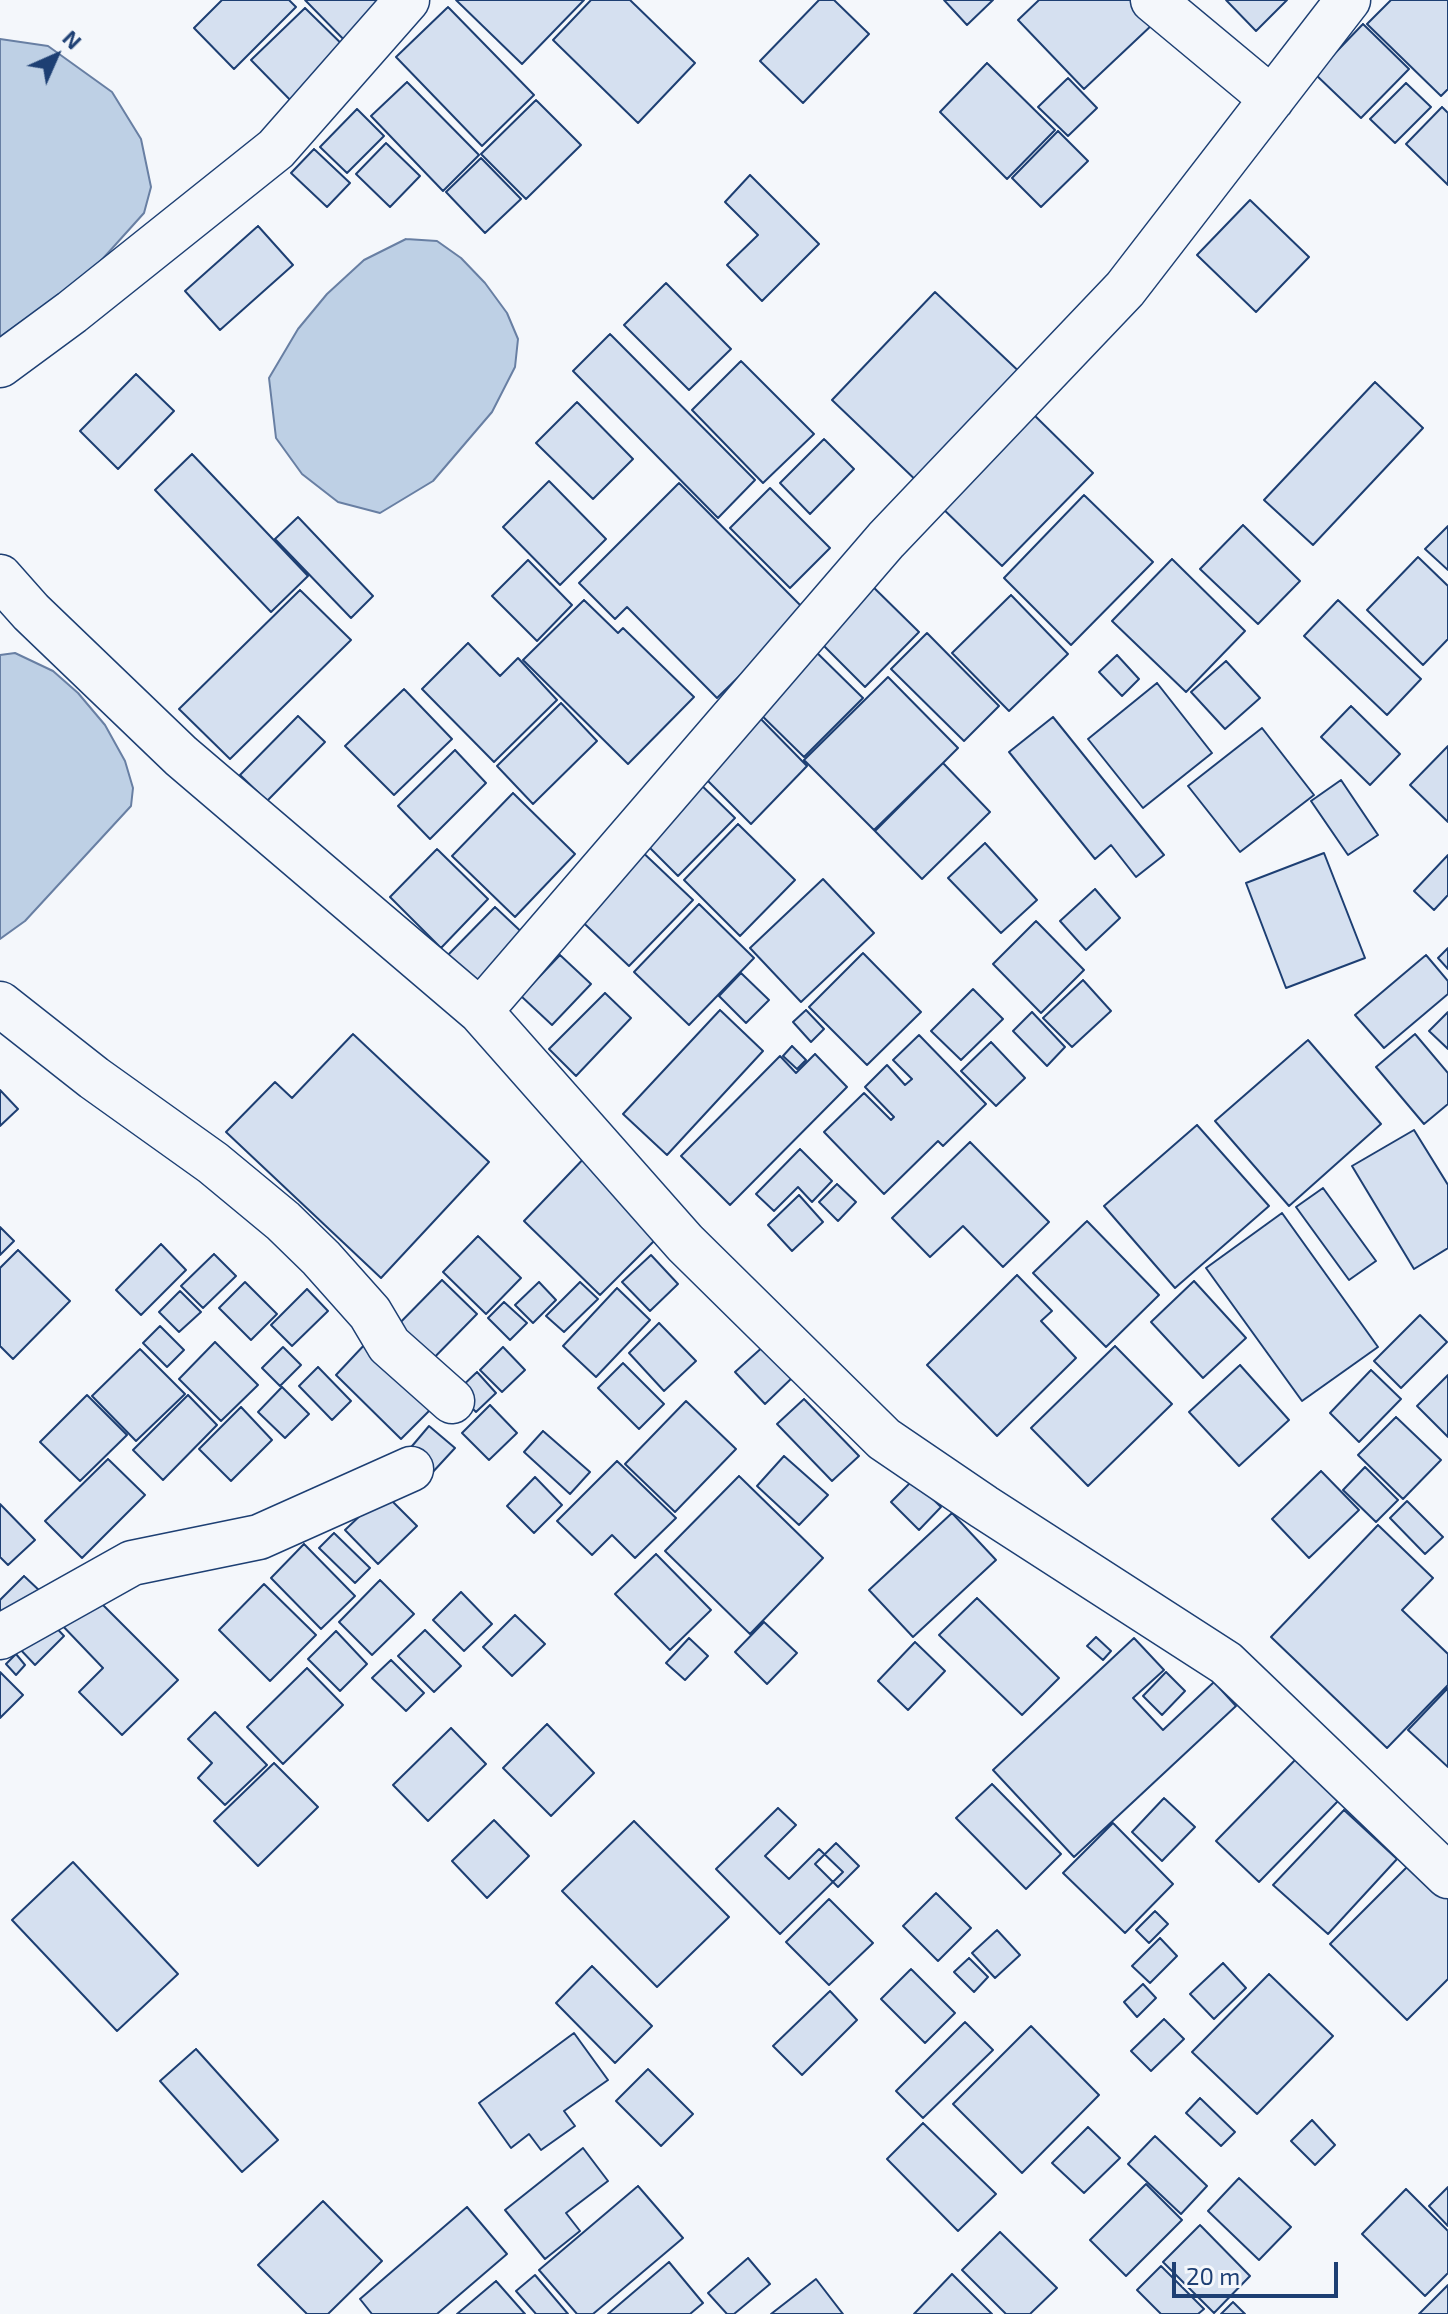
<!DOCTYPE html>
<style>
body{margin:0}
#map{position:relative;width:1448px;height:2314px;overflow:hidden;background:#f4f7fb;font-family:"Exo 2",sans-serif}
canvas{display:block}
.north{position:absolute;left:16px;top:16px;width:80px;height:80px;-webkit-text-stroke:6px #f4f7fb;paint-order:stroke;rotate:45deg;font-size:22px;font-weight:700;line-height:32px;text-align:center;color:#1d3f73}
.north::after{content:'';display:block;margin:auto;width:28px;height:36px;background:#1d3f73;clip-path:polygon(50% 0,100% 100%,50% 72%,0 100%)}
.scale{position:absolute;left:1172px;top:2262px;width:166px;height:36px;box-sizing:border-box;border:4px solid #1d3f73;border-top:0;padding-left:10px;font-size:24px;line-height:28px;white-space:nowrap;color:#1d3f73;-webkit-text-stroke:6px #f4f7fb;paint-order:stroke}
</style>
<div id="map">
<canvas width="1448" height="2314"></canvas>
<div class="north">N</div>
<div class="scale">20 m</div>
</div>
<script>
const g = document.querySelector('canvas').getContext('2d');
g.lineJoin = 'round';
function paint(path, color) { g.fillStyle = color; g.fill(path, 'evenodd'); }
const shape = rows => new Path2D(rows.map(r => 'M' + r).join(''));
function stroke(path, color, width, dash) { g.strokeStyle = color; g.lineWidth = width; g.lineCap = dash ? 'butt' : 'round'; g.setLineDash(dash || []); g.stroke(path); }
const water = shape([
 [0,39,48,46,112,92,141,139,151,187,144,213,89,274,0,337,0,39],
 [406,239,437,241,461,258,485,283,507,313,518,339,515,367,492,412,433,481,380,513,338,502,302,474,276,438,269,378,298,329,327,294,364,260,406,239],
 [15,653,53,671,78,693,105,725,125,761,133,788,131,806,25,921,0,939,0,655,15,653]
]);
paint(water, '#bed0e5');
stroke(water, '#687fa3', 2);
const building = shape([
 [222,0,289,0,296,7,234,69,194,28,222,0],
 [305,0,390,0,354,50,305,0],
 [456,0,584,0,522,64,456,0],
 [591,0,630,0,695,63,638,123,553,40,591,0],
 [819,0,834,0,869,34,803,103,760,61,819,0],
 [944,0,993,0,967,25,944,0],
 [1039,0,1131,0,1153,24,1084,89,1018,20,1039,0],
 [1226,0,1287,0,1256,31,1226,0],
 [1391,0,1448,0,1448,89,1441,96,1367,24,1391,0],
 [448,7,534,95,482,146,396,57,448,7],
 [305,8,354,56,299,109,251,60,305,8],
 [1363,24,1409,69,1361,118,1315,74,1363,24],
 [987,63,1055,130,1007,179,940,112,987,63],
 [1068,78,1097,108,1068,136,1038,107,1068,78],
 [407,82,479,155,443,191,371,116,407,82],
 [1406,83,1431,107,1395,143,1370,119,1406,83],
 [536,100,581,145,526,199,481,154,536,100],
 [1442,107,1448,113,1448,185,1406,144,1442,107],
 [357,109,384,136,347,173,320,147,357,109],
 [1058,131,1088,161,1041,207,1012,178,1058,131],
 [386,143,420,176,390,207,356,174,386,143],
 [314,149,350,183,327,207,291,173,314,149],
 [481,158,521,199,485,233,446,192,481,158],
 [750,175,819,244,762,301,727,265,758,235,725,202,750,175],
 [1250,200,1309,257,1256,312,1197,255,1250,200],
 [258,226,293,265,220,330,185,291,258,226],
 [666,283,731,349,689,390,624,325,666,283],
 [935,292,1027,379,923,487,832,400,935,292],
 [610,334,755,480,718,518,573,371,610,334],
 [741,361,814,434,763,483,692,410,741,361],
 [136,374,174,411,118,469,80,431,136,374],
 [1375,382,1423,428,1313,545,1264,500,1375,382],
 [577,402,633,459,593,499,536,443,577,402],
 [1029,410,1093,473,1002,566,938,504,1029,410],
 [824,439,854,469,810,514,780,483,824,439],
 [192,454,308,576,271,612,155,490,192,454],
 [549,481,606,539,560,585,503,527,549,481],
 [679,483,806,611,717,698,627,607,615,619,579,583,679,483],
 [770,488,830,548,790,588,730,528,770,488],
 [1084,495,1153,562,1071,645,1004,578,1084,495],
 [298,517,373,596,351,618,275,539,298,517],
 [1243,525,1300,581,1258,624,1200,569,1243,525],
 [1448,526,1448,570,1425,549,1448,526],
 [1418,557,1448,586,1448,639,1423,665,1367,610,1418,557],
 [1172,559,1245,631,1186,692,1112,621,1172,559],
 [528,560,572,605,537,641,492,596,528,560],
 [864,578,919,632,865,687,811,633,864,578],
 [300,590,351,640,230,759,179,709,300,590],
 [1011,595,1068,654,1009,711,952,653,1011,595],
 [584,600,618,633,623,628,694,697,628,764,523,660,584,600],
 [1338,600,1421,679,1387,715,1304,636,1338,600],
 [927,633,999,706,964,741,891,669,927,633],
 [468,643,500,676,518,658,557,700,494,762,422,689,468,643],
 [808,644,863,698,804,757,750,704,808,644],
 [1117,655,1139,679,1122,696,1099,672,1117,655],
 [1226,661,1260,698,1225,729,1191,692,1226,661],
 [888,677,958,748,875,831,804,760,888,677],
 [1157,683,1212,753,1143,808,1088,739,1157,683],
 [404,689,452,739,394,795,345,746,404,689],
 [561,703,597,741,533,804,497,766,561,703],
 [1351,706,1400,754,1370,785,1321,737,1351,706],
 [754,712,807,766,751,824,698,771,754,712],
 [298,716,325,742,267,801,240,775,298,716],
 [1053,717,1164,855,1136,877,1111,845,1095,859,1009,752,1053,717],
 [1262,728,1314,795,1240,852,1188,786,1262,728],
 [1448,746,1448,822,1410,785,1448,746],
 [455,750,486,783,430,839,398,806,455,750],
 [943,763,990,812,922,879,874,830,943,763],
 [695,779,735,818,678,876,639,837,695,779],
 [1341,780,1378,835,1348,855,1311,801,1341,780],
 [513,793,575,854,515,917,452,856,513,793],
 [738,824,795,880,740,936,684,880,738,824],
 [985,843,1037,900,1001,933,948,878,985,843],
 [635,845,693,900,629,966,571,911,635,845],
 [437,849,488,899,441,948,390,897,437,849],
 [1324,853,1365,958,1286,988,1246,883,1324,853],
 [1448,855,1448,895,1434,910,1414,891,1448,855],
 [823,879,874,933,801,1002,750,948,823,879],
 [1095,889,1120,918,1086,950,1060,921,1095,889],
 [699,904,754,958,689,1025,634,972,699,904],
 [495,907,530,940,479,992,445,958,495,907],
 [1036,921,1084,970,1041,1013,993,964,1036,921],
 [1448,948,1448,969,1438,958,1448,948],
 [863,953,921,1012,867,1065,809,1007,863,953],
 [560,955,591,984,552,1025,521,996,560,955],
 [1426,955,1448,981,1448,994,1384,1048,1355,1015,1426,955],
 [741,973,769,1000,746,1023,719,996,741,973],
 [1083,980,1111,1011,1072,1047,1043,1018,1083,980],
 [973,989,1003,1019,961,1060,931,1031,973,989],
 [605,993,631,1018,576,1076,549,1049,605,993],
 [720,1010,763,1051,667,1155,623,1114,720,1010],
 [806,1010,824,1029,811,1042,793,1022,806,1010],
 [1032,1012,1065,1047,1047,1066,1013,1031,1032,1012],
 [1448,1012,1448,1049,1429,1031,1448,1012],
 [353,1034,489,1162,381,1278,226,1132,275,1082,292,1098,353,1034],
 [1415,1034,1448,1073,1448,1104,1424,1124,1376,1067,1415,1034],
 [919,1035,986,1104,943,1146,938,1141,884,1194,824,1132,864,1093,891,1120,894,1117,865,1087,887,1065,905,1085,912,1079,893,1060,919,1035],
 [1308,1040,1381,1124,1289,1206,1215,1121,1308,1040],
 [991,1042,1025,1078,996,1106,961,1071,991,1042],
 [792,1046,806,1060,797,1069,783,1056,792,1046],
 [815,1054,847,1087,730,1205,681,1156,780,1056,796,1073,815,1054],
 [0,1090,18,1109,0,1126,0,1090],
 [1197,1125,1269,1206,1175,1288,1104,1206,1197,1125],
 [1414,1130,1448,1185,1448,1248,1414,1269,1352,1166,1414,1130],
 [970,1142,1049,1222,1003,1267,963,1226,930,1257,892,1218,970,1142],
 [800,1149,832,1181,812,1202,798,1187,774,1211,756,1194,800,1149],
 [590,1152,667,1228,600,1295,524,1221,590,1152],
 [837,1184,856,1202,838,1221,819,1202,837,1184],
 [1323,1188,1376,1261,1349,1280,1296,1207,1323,1188],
 [799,1195,823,1222,792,1251,768,1225,799,1195],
 [1282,1213,1378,1347,1302,1401,1206,1268,1282,1213],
 [1087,1221,1159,1295,1106,1347,1033,1273,1087,1221],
 [0,1227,14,1241,0,1255,0,1227],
 [478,1236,521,1278,486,1314,443,1272,478,1236],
 [161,1244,186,1270,141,1315,116,1290,161,1244],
 [18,1250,70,1301,13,1359,0,1346,0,1268,18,1250],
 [214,1254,236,1276,203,1308,181,1286,214,1254],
 [651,1255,678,1284,650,1311,622,1282,651,1255],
 [1017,1275,1052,1311,1041,1321,1076,1358,997,1436,927,1365,1017,1275],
 [442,1280,477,1314,422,1370,388,1335,442,1280],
 [1194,1281,1246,1338,1203,1378,1151,1322,1194,1281],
 [245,1282,277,1314,251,1340,219,1308,245,1282],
 [539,1282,556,1300,533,1323,515,1305,539,1282],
 [580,1282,598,1299,564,1332,546,1316,580,1282],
 [617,1288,650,1320,596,1377,563,1346,617,1288],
 [307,1289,328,1311,292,1346,271,1325,307,1289],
 [180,1291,201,1312,179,1332,159,1312,180,1291],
 [504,1302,527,1323,510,1340,488,1318,504,1302],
 [1420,1315,1447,1342,1401,1388,1374,1361,1420,1315],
 [659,1323,696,1361,664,1391,629,1353,659,1323],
 [160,1326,184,1350,167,1367,143,1343,160,1326],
 [215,1342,258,1385,221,1421,179,1379,215,1342],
 [367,1342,433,1407,401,1439,336,1375,367,1342],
 [766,1344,795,1375,765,1404,735,1372,766,1344],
 [1115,1346,1172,1404,1088,1486,1031,1428,1115,1346],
 [283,1347,301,1365,280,1386,262,1368,283,1347],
 [503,1347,525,1370,502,1392,480,1370,503,1347],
 [140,1349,185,1394,136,1441,92,1396,140,1349],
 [623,1363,664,1404,639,1429,598,1388,623,1363],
 [1240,1365,1289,1420,1239,1466,1189,1412,1240,1365],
 [318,1367,351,1401,332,1420,299,1386,318,1367],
 [1371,1370,1401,1399,1359,1442,1330,1413,1371,1370],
 [477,1372,496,1393,476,1412,456,1392,477,1372],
 [1448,1375,1448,1437,1417,1406,1448,1375],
 [282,1387,309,1414,285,1438,258,1412,282,1387],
 [87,1395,127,1435,80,1481,40,1442,87,1395],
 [188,1395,217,1425,163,1480,133,1450,188,1395],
 [804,1399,859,1456,832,1481,777,1424,804,1399],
 [686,1401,736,1449,675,1512,625,1464,686,1401],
 [490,1405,517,1433,489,1460,462,1433,490,1405],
 [241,1407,272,1440,231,1481,199,1449,241,1407],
 [1396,1417,1441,1460,1403,1499,1358,1455,1396,1417],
 [429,1426,455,1448,431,1474,407,1452,429,1426],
 [543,1431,590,1472,570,1494,524,1452,543,1431],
 [784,1456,828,1495,799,1525,757,1486,784,1456],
 [108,1459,145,1495,82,1558,45,1521,108,1459],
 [617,1461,676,1518,635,1558,612,1535,592,1555,557,1521,617,1461],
 [1365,1467,1398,1500,1376,1522,1343,1490,1365,1467],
 [1321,1471,1359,1510,1309,1558,1272,1519,1321,1471],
 [739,1476,823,1558,750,1634,665,1551,739,1476],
 [535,1477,562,1505,534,1533,507,1506,535,1477],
 [913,1480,941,1507,919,1530,891,1502,913,1480],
 [384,1493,417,1526,378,1564,345,1530,384,1493],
 [1407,1501,1443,1537,1425,1554,1390,1518,1407,1501],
 [0,1504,35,1540,8,1565,0,1557,0,1504],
 [952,1513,996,1560,913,1637,869,1590,952,1513],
 [1378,1525,1433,1578,1402,1610,1448,1654,1448,1685,1387,1748,1271,1637,1378,1525],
 [334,1533,370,1568,355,1583,319,1548,334,1533],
 [304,1544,355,1596,321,1629,271,1578,304,1544],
 [656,1554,711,1610,670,1650,615,1594,656,1554],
 [24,1576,42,1593,0,1616,0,1600,24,1576],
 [380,1580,414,1614,372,1655,339,1622,380,1580],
 [264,1584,316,1635,270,1681,219,1630,264,1584],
 [89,1591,178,1680,122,1735,79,1692,103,1668,59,1622,89,1591],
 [461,1592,492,1624,464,1651,433,1620,461,1592],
 [977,1598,1059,1678,1022,1715,939,1635,977,1598],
 [515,1615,545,1644,512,1676,483,1647,515,1615],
 [48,1619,64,1636,35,1665,19,1648,48,1619],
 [764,1622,797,1653,767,1684,735,1652,764,1622],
 [425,1630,461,1666,434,1692,398,1656,425,1630],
 [336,1631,367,1664,340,1691,308,1659,336,1631],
 [1096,1637,1111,1651,1103,1660,1087,1646,1096,1637],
 [689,1638,708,1656,685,1680,666,1663,689,1638],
 [1134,1638,1164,1670,1133,1698,1163,1730,1214,1682,1236,1706,1074,1857,993,1770,1134,1638],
 [915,1642,945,1671,908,1710,878,1681,915,1642],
 [16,1654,25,1665,16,1675,6,1664,16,1654],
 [391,1660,424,1693,406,1711,372,1678,391,1660],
 [307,1668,343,1705,283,1764,247,1727,307,1668],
 [0,1672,23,1695,0,1718,0,1672],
 [1166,1672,1185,1691,1162,1715,1143,1696,1166,1672],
 [1448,1688,1448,1767,1408,1730,1448,1688],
 [215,1712,267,1765,225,1805,198,1778,212,1763,188,1739,215,1712],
 [547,1724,594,1773,551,1816,503,1768,547,1724],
 [451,1728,486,1764,428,1821,393,1785,451,1728],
 [1296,1759,1338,1801,1259,1882,1216,1841,1296,1759],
 [274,1763,318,1807,258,1866,214,1821,274,1763],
 [992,1784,1061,1854,1026,1889,956,1818,992,1784],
 [1164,1798,1195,1827,1162,1861,1132,1832,1164,1798],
 [778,1808,796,1825,765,1856,789,1879,819,1849,843,1872,780,1934,716,1869,778,1808],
 [1344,1810,1397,1859,1328,1934,1273,1885,1344,1810],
 [494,1820,529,1856,487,1898,452,1861,494,1820],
 [634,1821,729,1917,657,1987,562,1891,634,1821],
 [1113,1823,1173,1884,1125,1933,1063,1873,1113,1823],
 [836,1843,859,1866,838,1887,815,1864,836,1843],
 [1416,1858,1448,1890,1448,1979,1407,2020,1330,1944,1416,1858],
 [73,1862,178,1974,117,2031,12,1920,73,1862],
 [936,1893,971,1928,938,1961,903,1926,936,1893],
 [829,1899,873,1943,829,1985,786,1942,829,1899],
 [1155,1911,1168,1924,1149,1943,1136,1930,1155,1911],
 [997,1930,1020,1955,995,1978,972,1953,997,1930],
 [1160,1938,1177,1956,1150,1983,1132,1966,1160,1938],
 [969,1958,988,1977,974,1992,954,1972,969,1958],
 [1223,1963,1246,1988,1214,2019,1190,1994,1223,1963],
 [592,1966,652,2026,615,2063,556,2003,592,1966],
 [911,1969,955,2013,925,2043,881,1999,911,1969],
 [1269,1974,1333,2036,1257,2114,1192,2052,1269,1974],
 [1143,1984,1156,1998,1137,2017,1124,2002,1143,1984],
 [830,1991,857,2020,802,2075,773,2046,830,1991],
 [1164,2019,1184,2039,1151,2071,1131,2051,1164,2019],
 [965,2022,993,2050,923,2118,896,2091,965,2022],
 [1031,2026,1099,2095,1022,2173,953,2104,1031,2026],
 [574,2033,608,2080,564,2111,575,2126,541,2150,529,2134,511,2148,479,2103,574,2033],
 [196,2049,278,2140,242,2172,160,2081,196,2049],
 [648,2069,693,2114,661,2146,616,2101,648,2069],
 [1200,2098,1235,2132,1221,2146,1186,2113,1200,2098],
 [1312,2120,1335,2145,1315,2165,1291,2141,1312,2120],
 [923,2123,996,2194,958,2231,887,2159,923,2123],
 [1088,2127,1120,2158,1084,2193,1052,2163,1088,2127],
 [1155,2136,1207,2186,1181,2214,1128,2164,1155,2136],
 [583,2148,608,2181,566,2213,580,2231,545,2259,505,2210,583,2148],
 [1239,2178,1291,2227,1259,2260,1208,2211,1239,2178],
 [1146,2184,1182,2220,1126,2276,1090,2240,1146,2184],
 [638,2186,683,2238,593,2314,577,2314,539,2270,638,2186],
 [1448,2187,1448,2226,1429,2206,1448,2187],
 [1406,2189,1448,2231,1448,2273,1425,2296,1362,2234,1406,2189],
 [323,2201,382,2261,328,2314,307,2314,258,2265,323,2201],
 [467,2207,507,2254,437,2314,372,2314,360,2299,467,2207],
 [1200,2225,1250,2276,1214,2313,1163,2262,1200,2225],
 [1000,2232,1057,2288,1030,2314,1006,2314,962,2270,1000,2232],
 [748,2258,770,2284,734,2314,727,2314,708,2293,748,2258],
 [669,2262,703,2303,690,2314,608,2314,669,2262],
 [1161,2266,1204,2309,1198,2314,1161,2314,1137,2290,1161,2266],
 [952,2274,992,2314,914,2314,952,2274],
 [535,2275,568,2314,536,2314,516,2291,535,2275],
 [816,2279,843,2314,771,2314,816,2279],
 [496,2281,525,2314,457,2314,496,2281],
 [1448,2285,1448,2314,1419,2314,1448,2285],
 [1233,2302,1245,2314,1221,2314,1233,2302]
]);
paint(building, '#d5e0f0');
stroke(building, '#1d3f73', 2);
const street = shape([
 [1153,0,1272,99],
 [0,365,72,312,276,149,407,0],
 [0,577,31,612,181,756,480,1011,685,1243,884,1439,984,1507,1226,1663,1448,1876],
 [0,1004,94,1078,213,1163,283,1221,321,1258,370,1313,389,1345,452,1401],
 [480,1011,886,540,1125,289,1348,0],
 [0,1637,132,1563,259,1537,411,1469]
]);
stroke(street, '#1d3f73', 47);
stroke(street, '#f4f7fb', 44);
</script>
